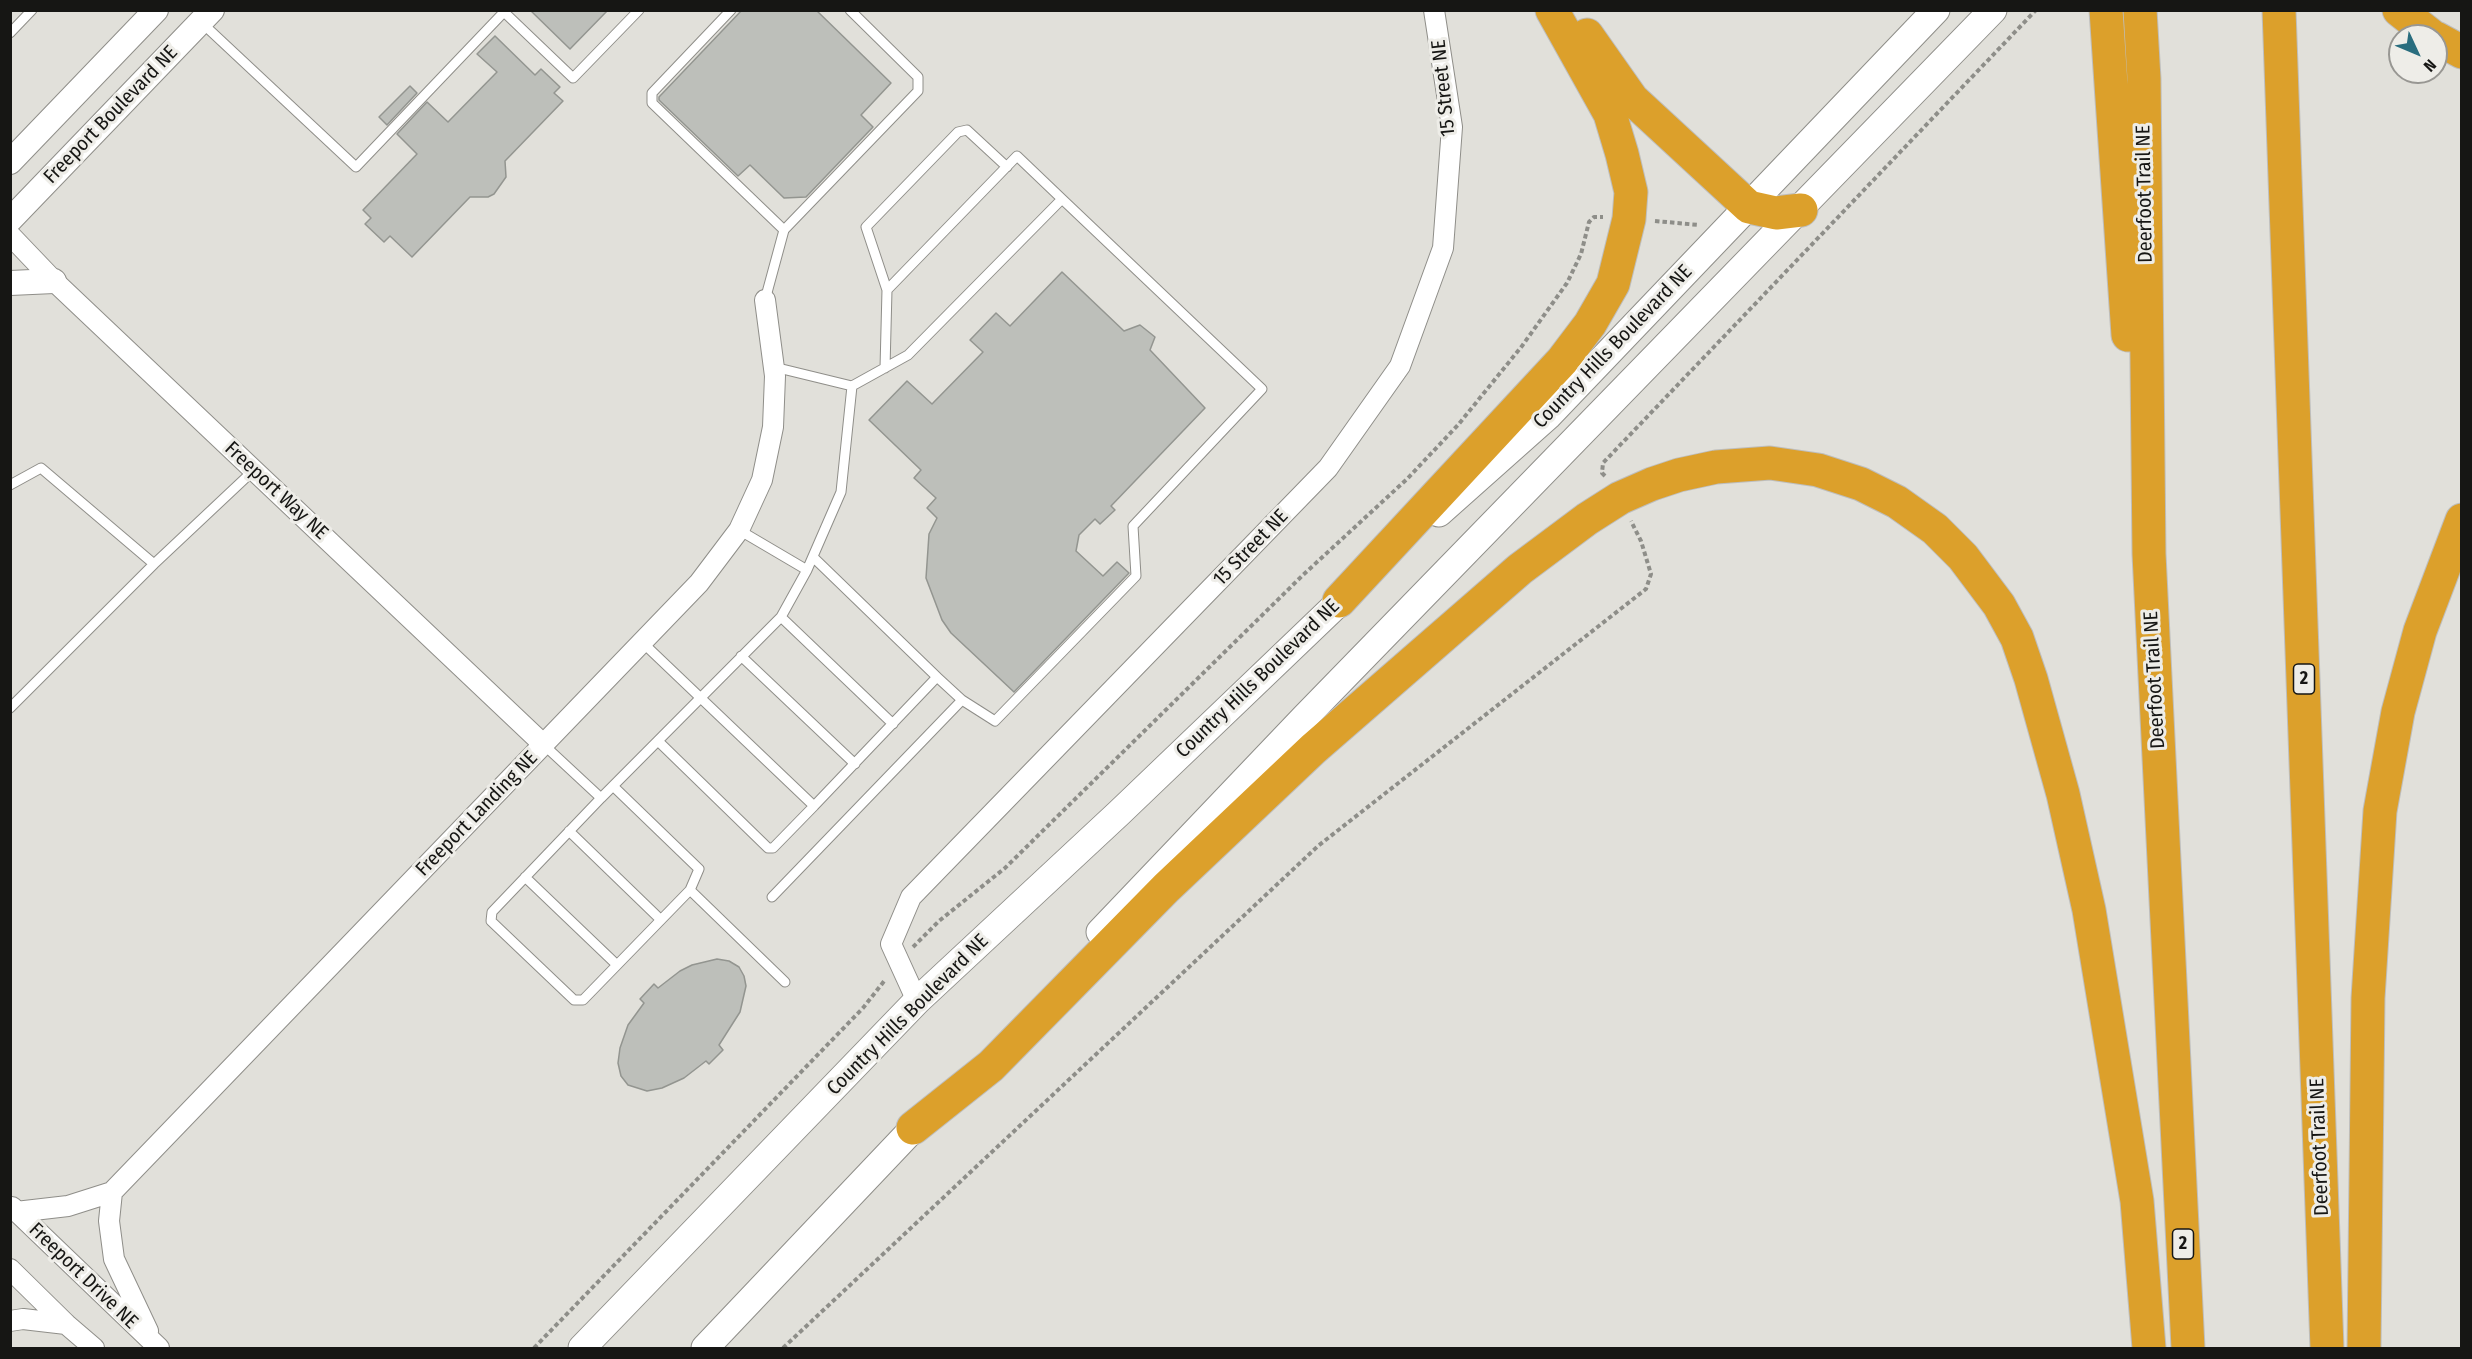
<!DOCTYPE html>
<style>
body{margin:0}
#map{position:relative;width:2472px;height:1359px;overflow:hidden;background:#e1e0da;font-family:"Fira Sans Condensed",sans-serif}
canvas{display:block}
.frame{position:absolute;inset:0;border:12px solid #161614;pointer-events:none}
.north{position:absolute;left:2388px;top:24px;width:60px;height:60px;box-sizing:border-box;background:#eeede8;border:2px solid #989793;border-radius:50%;rotate:134deg;font-size:16px;font-weight:700;line-height:24px;text-align:center;color:#161614}
.north::after{content:'';display:block;margin:auto;width:21px;height:27px;background:#296d7e;clip-path:polygon(50% 0,100% 100%,50% 72%,0 100%)}
</style>
<div id="map">
<canvas width="2472" height="1359"></canvas>
<div class="frame"></div>
<div class="north">N</div>
</div>
<script>
const g = document.querySelector('canvas').getContext('2d');
g.lineJoin = 'round';
function paint(path, color) { g.fillStyle = color; g.fill(path, 'evenodd'); }
const shape = rows => new Path2D(rows.map(r => 'M' + r).join(''));
function stroke(path, color, width, dash) { g.strokeStyle = color; g.lineWidth = width; g.lineCap = dash ? 'butt' : 'round'; g.setLineDash(dash || []); g.stroke(path); }
function write(font, color, halo, rows, align = 'center') {
  g.font = font + ' "Fira Sans Condensed",sans-serif'; g.lineWidth = 6; g.setLineDash([]); g.textBaseline = 'middle'; g.strokeStyle = halo; g.fillStyle = color; for (const [text, x, y, turn = 0] of rows) {
    g.save(); g.translate(x, y); g.rotate((+turn || 0) * Math.PI / 180); g.textAlign = isNaN(turn) ? turn : align; if (halo) g.strokeText(text, 0, 0); g.fillText(text, 0, 0); g.restore();
  }
}
const building = shape([
 [530,10,608,10,570,49,530,10],
 [742,10,816,10,891,83,861,115,873,127,806,197,784,198,750,165,738,176,659,100,659,97,742,10],
 [495,36,535,75,541,69,560,87,554,93,563,101,505,161,506,177,494,194,488,197,470,197,412,257,390,236,384,242,365,224,371,218,363,210,417,154,397,134,427,102,448,122,497,72,477,54,495,36],
 [410,86,417,93,387,125,379,117,410,86],
 [1062,272,1124,331,1140,325,1155,337,1150,350,1205,408,1111,506,1115,510,1100,524,1095,519,1079,535,1076,551,1103,576,1117,562,1129,573,1014,692,951,633,942,620,926,578,929,534,937,518,927,508,936,498,914,478,921,470,869,420,907,381,932,404,983,352,970,340,996,313,1010,326,1062,272],
 [717,959,729,961,739,967,744,976,746,986,740,1012,719,1045,723,1050,709,1064,706,1061,684,1078,662,1088,647,1091,628,1085,621,1076,618,1063,620,1048,628,1025,644,1003,640,999,654,984,658,988,680,971,692,965,717,959]
]);
paint(building, '#bdbfba');
stroke(building, '#939590', 1.5);
const service = shape([
 [731,10,652,93,652,103,784,230],
 [504,12,573,78,639,10],
 [201,22,356,167,504,12,502,10],
 [10,33,32,10],
 [887,290,866,227,958,132,967,130,1007,167],
 [765,300,784,230,918,91,918,77,850,10],
 [885,368,887,290,1017,156,1062,199],
 [852,386,908,355,1062,199,1262,389,1133,526,1136,576,995,721,962,700],
 [10,485,41,468,154,564,254,470],
 [739,530,807,570],
 [813,557,937,677],
 [781,617,893,724],
 [642,642,814,806,773,848,768,848,658,741],
 [741,656,855,764],
 [10,708,154,564],
 [544,745,601,798,492,912,491,921,574,1000,583,1000,690,890,785,982],
 [613,786,699,869,690,890],
 [601,798,781,617,807,570,841,492,852,386,774,367],
 [569,831,661,920],
 [525,877,617,965],
 [772,897,962,700,937,677,814,806]
]);
const minor = shape([
 [10,235,54,281,544,745],
 [917,1001,891,944,911,897,1328,468,1400,366,1443,248,1452,127,1434,10],
 [112,1192,109,1221,114,1259,148,1331],
 [12,1207,159,1348],
 [16,1212,68,1206,112,1192,699,583,739,530,762,480,773,427,775,376,765,300],
 [10,1269,66,1324,94,1348],
 [10,1321,23,1319,66,1324]
]);
const tertiary = shape([
 [10,162,156,10],
 [10,220,212,10],
 [10,283,54,281]
]);
const secondary = shape([
 [1439,513,1548,416,1936,10],
 [1100,932,1304,718,1993,10],
 [582,1348,917,1001,1119,813,1354,588],
 [705,1348,927,1114]
]);
const motorway = shape([
 [2106,10,2128,335],
 [2140,10,2144,79,2149,554,2188,1348],
 [2279,10,2327,1348],
 [2399,10,2432,36],
 [1587,35,1632,99,1749,207,1776,213,1801,210],
 [2436,38,2462,52],
 [1339,601,1562,361,1590,324,1613,284,1629,219,1631,192,1622,154,1610,114,1552,10],
 [913,1128,991,1066,1166,888,1313,749,1520,569,1587,519,1620,498,1652,484,1679,475,1716,467,1770,463,1818,470,1861,484,1897,502,1935,529,1963,557,1999,605,2017,638,2031,679,2063,794,2089,910,2137,1201,2149,1348],
 [2364,1348,2368,998,2380,811,2398,712,2420,631,2462,520]
]);
stroke(service, '#8f8e89', 11);
stroke(minor, '#8f8e89', 22);
stroke(tertiary, '#8f8e89', 26);
stroke(secondary, '#8f8e89', 29);
stroke(motorway, '#bebebd', 35);
stroke(shape([
 [1655,221,1699,225],
 [1605,476,1602,473,1603,463,2036,10],
 [913,947,939,921,1005,868,1303,575,1407,479,1458,425,1522,346,1567,283,1581,254,1589,222,1594,217,1603,217],
 [534,1348,863,1008,885,980],
 [783,1348,1318,846,1646,589,1651,574,1641,541,1631,521]
]), '#8e8e89', 4, [4.5, 3]);
stroke(service, '#fff', 9);
stroke(minor, '#fff', 20);
stroke(tertiary, '#fff', 24);
stroke(secondary, '#fff', 27);
stroke(motorway, '#dca02b', 33);
for (const [x, y, w] of [
 [2304,679,21],
 [2183,1244,21]
]) { const box = new Path2D(); box.roundRect(x - w / 2, y - 15, w, 30, 4.5); g.fillStyle = '#eeede8'; g.fill(box); stroke(box, '#161614', 1.5); }
write('bold 18px', '#161614', null, [
 ["2",2304,679],
 ["2",2183,1244]
]);
write('20px', '#161614', '#eeede8', [
 ["15 Street NE",1444,88,-96],
 ["Freeport Boulevard NE",111,115,-46],
 ["Deerfoot Trail NE",2145,194,-91],
 ["Country Hills Boulevard NE",1613,347,-46],
 ["Freeport Way NE",276,491,43],
 ["15 Street NE",1251,548,-46],
 ["Country Hills Boulevard NE",1258,679,-44],
 ["Deerfoot Trail NE",2155,680,-93],
 ["Freeport Landing NE",477,814,-46],
 ["Country Hills Boulevard NE",908,1015,-45],
 ["Deerfoot Trail NE",2320,1147,-92],
 ["Freeport Drive NE",83,1276,44]
]);
</script>
